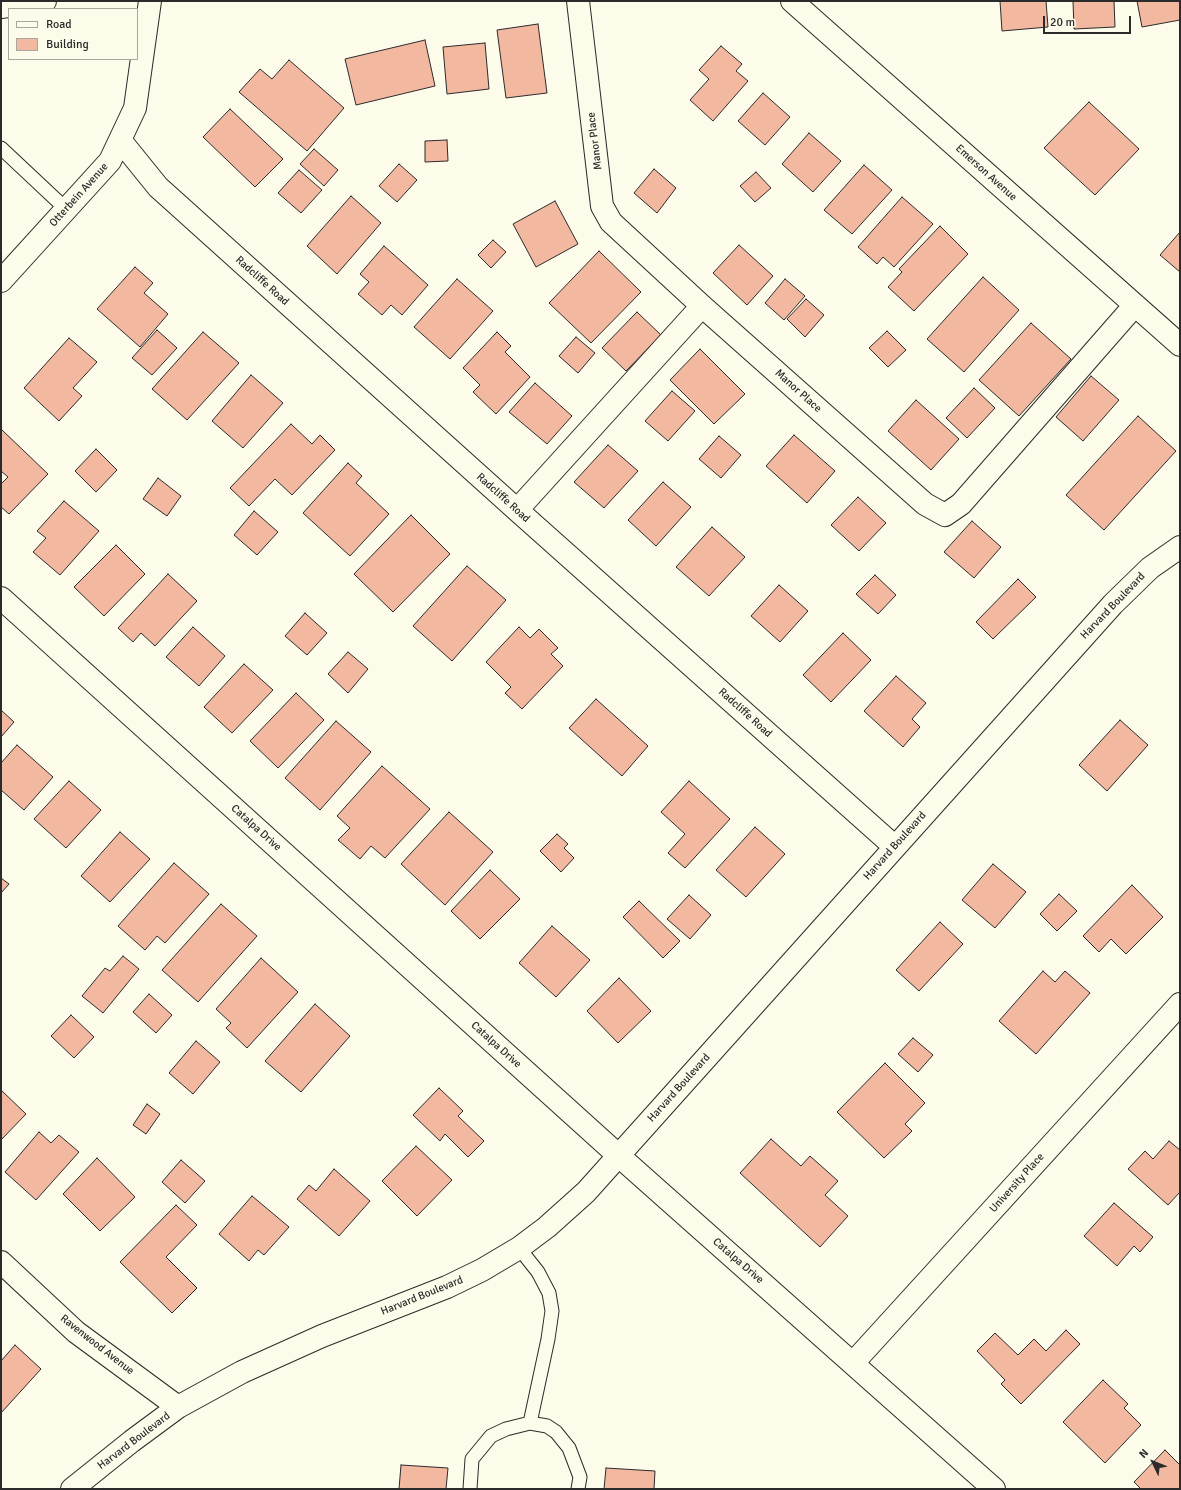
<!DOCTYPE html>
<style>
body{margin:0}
#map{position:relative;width:1181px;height:1490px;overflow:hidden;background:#fdfbea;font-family:Signika,sans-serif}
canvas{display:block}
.frame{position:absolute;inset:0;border:2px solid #2b2b2b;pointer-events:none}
.legend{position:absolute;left:8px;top:8px;width:130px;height:52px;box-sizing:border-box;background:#fdfbea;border:1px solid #a9a89e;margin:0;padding:5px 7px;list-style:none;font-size:12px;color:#2b2b2b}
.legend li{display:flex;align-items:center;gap:8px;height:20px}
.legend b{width:20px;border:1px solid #a9a89e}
.north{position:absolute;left:1133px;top:1442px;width:40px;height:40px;-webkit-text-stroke:3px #fdfbea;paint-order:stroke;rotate:313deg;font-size:11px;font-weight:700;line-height:16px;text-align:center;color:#2b2b2b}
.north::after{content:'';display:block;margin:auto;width:14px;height:18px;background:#2b2b2b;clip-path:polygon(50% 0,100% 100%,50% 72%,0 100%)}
.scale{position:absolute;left:1043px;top:16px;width:88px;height:18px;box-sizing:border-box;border:2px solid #2b2b2b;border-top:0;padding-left:5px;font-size:12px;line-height:14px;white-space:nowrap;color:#2b2b2b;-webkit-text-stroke:3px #fdfbea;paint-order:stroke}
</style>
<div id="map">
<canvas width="1181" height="1490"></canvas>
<div class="frame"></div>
<ul class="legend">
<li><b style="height:5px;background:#fdfbea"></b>Road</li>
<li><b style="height:11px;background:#f2b8a0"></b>Building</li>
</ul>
<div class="north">N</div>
<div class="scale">20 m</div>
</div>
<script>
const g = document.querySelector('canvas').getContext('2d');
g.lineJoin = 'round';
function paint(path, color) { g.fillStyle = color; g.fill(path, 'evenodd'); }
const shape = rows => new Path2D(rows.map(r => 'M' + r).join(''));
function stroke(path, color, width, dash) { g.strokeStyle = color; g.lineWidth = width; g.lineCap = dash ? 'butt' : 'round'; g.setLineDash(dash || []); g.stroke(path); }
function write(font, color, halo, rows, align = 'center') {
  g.font = font + ' Signika,sans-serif'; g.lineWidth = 3; g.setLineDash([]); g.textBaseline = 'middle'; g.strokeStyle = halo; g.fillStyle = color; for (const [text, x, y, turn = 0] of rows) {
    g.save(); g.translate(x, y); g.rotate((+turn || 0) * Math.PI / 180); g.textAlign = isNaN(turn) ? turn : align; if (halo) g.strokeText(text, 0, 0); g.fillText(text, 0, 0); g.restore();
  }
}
const building = shape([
 [1000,1,1046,1,1048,27,1002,31,1000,1],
 [1073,1,1114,1,1115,27,1074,29,1073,1],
 [1137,1,1180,1,1180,20,1142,27,1137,1],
 [538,24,547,93,506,98,497,30,538,24],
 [425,40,435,86,356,105,345,59,425,40],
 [485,43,489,89,447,94,443,47,485,43],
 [721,46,742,64,736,71,748,81,713,121,690,100,709,79,699,70,721,46],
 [289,60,344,108,307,151,239,92,260,69,272,79,289,60],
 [763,93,790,117,765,145,738,121,763,93],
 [1089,102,1139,149,1095,195,1044,148,1089,102],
 [230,109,283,159,255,187,203,137,230,109],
 [809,133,841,161,813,192,782,164,809,133],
 [447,140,448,161,425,162,425,141,447,140],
 [314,149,338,170,324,186,300,164,314,149],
 [399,164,417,180,397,202,379,186,399,164],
 [864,165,892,190,852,234,824,210,864,165],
 [654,169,676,188,657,213,634,193,654,169],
 [299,170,322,190,301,213,278,193,299,170],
 [756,172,771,188,755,202,740,186,756,172],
 [351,196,381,223,337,274,307,246,351,196],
 [902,197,933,224,894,267,883,257,877,264,858,247,902,197],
 [555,201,578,244,536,267,513,224,555,201],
 [940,226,968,254,914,311,888,287,902,272,899,269,940,226],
 [1180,232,1180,272,1160,255,1180,232],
 [493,240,506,252,491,268,478,255,493,240],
 [739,245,773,276,747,305,713,273,739,245],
 [384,246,428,285,402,315,391,305,382,315,358,294,369,282,360,274,384,246],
 [599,251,641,292,591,343,549,303,599,251],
 [135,267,153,283,144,293,168,314,140,347,97,309,135,267],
 [983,277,1019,310,964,372,927,339,983,277],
 [457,279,493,311,450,359,414,327,457,279],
 [785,279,805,296,784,320,765,303,785,279],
 [806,299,824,315,805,337,787,319,806,299],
 [637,312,661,335,626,371,602,348,637,312],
 [1031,323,1071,359,1019,416,979,380,1031,323],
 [157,330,177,348,152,375,132,358,157,330],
 [887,331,906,350,888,367,869,348,887,331],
 [203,332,239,363,187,420,152,389,203,332],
 [497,332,511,346,505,352,530,377,496,414,473,392,480,385,463,368,497,332],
 [576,337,595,353,578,373,559,356,576,337],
 [69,338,97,362,73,388,82,396,59,421,24,388,69,338],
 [700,349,745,394,714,424,670,380,700,349],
 [251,375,283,403,243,448,212,421,251,375],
 [1091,376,1119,400,1083,441,1056,417,1091,376],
 [535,383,572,416,547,444,509,412,535,383],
 [974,388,995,408,967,438,946,418,974,388],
 [672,391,695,411,668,441,645,421,672,391],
 [916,400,959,439,931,470,888,431,916,400],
 [1138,416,1176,451,1104,530,1066,495,1138,416],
 [291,424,312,444,320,435,335,450,292,495,275,479,249,506,230,488,291,424],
 [1,429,48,474,9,514,1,507,1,484,8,477,1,471,1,429],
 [794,435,835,471,807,503,766,466,794,435],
 [719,436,741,455,721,478,699,459,719,436],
 [608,445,638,471,604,508,574,482,608,445],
 [96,449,117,470,96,492,75,471,96,449],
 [348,463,362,476,356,483,389,514,350,556,303,513,348,463],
 [158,478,181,496,167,516,143,499,158,478],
 [663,482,691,507,656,546,628,520,663,482],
 [858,497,886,523,859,551,831,525,858,497],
 [64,501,99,531,60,575,33,552,46,538,37,531,64,501],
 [254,511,278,532,257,555,234,535,254,511],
 [411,515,450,554,393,612,354,574,411,515],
 [972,521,1001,547,974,578,944,552,972,521],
 [712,527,745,557,709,596,676,567,712,527],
 [116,545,145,574,104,616,74,587,116,545],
 [467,566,506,600,452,661,413,626,467,566],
 [168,574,197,601,155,646,141,633,133,642,118,628,168,574],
 [875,575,896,595,878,614,856,594,875,575],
 [1018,579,1036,597,993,639,976,622,1018,579],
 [779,585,808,611,780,642,751,616,779,585],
 [305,613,327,633,307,655,285,636,305,613],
 [193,627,225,656,199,686,166,657,193,627],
 [519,627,530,638,539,629,558,648,551,654,563,666,522,709,505,693,511,687,486,662,519,627],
 [843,633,871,660,831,702,803,675,843,633],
 [348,652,368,669,348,693,328,674,348,652],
 [244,664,273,690,232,733,204,707,244,664],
 [896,676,926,703,912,719,920,727,903,747,864,711,896,676],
 [296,693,324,720,278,768,250,741,296,693],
 [596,699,648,746,622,776,569,728,596,699],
 [1,710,14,722,1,737,1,710],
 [1120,720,1148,745,1107,791,1079,765,1120,720],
 [336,721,371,752,320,810,285,778,336,721],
 [17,745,53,777,24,810,1,790,1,763,17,745],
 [382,766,430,809,385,858,371,846,360,859,338,840,350,828,337,816,382,766],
 [69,781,101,810,66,848,34,819,69,781],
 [689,781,730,819,685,868,668,853,685,834,661,812,689,781],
 [449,812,493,852,445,905,401,864,449,812],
 [755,827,785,854,746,897,716,870,755,827],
 [120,832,150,859,110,902,81,876,120,832],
 [557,834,568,844,564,848,574,858,561,872,540,851,557,834],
 [174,863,209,894,165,943,157,936,145,950,118,926,174,863],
 [993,864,1026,892,995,928,962,900,993,864],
 [490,870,520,899,480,939,451,911,490,870],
 [1,878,9,884,1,893,1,878],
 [1132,885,1163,917,1126,954,1111,939,1099,952,1083,936,1132,885],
 [1059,894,1077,911,1057,931,1040,914,1059,894],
 [689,895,711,915,690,939,667,919,689,895],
 [639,901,680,941,663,958,623,917,639,901],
 [221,904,257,936,198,1002,162,970,221,904],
 [940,922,963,944,919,991,896,970,940,922],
 [552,926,590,960,556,997,519,963,552,926],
 [123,956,139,969,103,1013,82,996,105,968,110,971,123,956],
 [261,958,298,992,247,1048,226,1028,231,1023,216,1009,261,958],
 [1043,971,1055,982,1065,971,1090,993,1036,1054,999,1021,1043,971],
 [619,978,651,1011,618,1043,587,1011,619,978],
 [149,994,172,1015,156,1033,133,1012,149,994],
 [315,1004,350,1036,301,1092,265,1061,315,1004],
 [71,1015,94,1037,74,1058,51,1036,71,1015],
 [913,1038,933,1055,918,1072,898,1054,913,1038],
 [196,1041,220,1062,193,1094,169,1073,196,1041],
 [885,1063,925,1103,905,1124,912,1131,884,1158,837,1112,885,1063],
 [439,1088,463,1111,458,1116,484,1141,468,1157,445,1134,440,1141,413,1115,439,1088],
 [1,1090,26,1114,1,1140,1,1090],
 [147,1104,160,1114,146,1134,133,1125,147,1104],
 [39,1132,51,1143,59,1135,79,1152,36,1200,5,1172,39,1132],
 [771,1139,801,1166,810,1156,838,1181,825,1195,848,1216,820,1247,740,1173,771,1139],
 [1169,1141,1180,1150,1180,1192,1168,1205,1128,1169,1145,1151,1153,1159,1169,1141],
 [416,1146,452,1180,417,1216,382,1181,416,1146],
 [97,1158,135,1197,100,1231,63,1194,97,1158],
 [181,1160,205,1181,185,1203,162,1182,181,1160],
 [334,1169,370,1201,339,1236,297,1199,309,1185,316,1191,334,1169],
 [252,1196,289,1227,264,1255,258,1250,249,1261,219,1234,252,1196],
 [1114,1203,1153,1237,1140,1252,1134,1246,1117,1266,1084,1236,1114,1203],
 [176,1205,197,1225,166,1257,197,1288,172,1313,120,1262,176,1205],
 [1066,1330,1080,1344,1021,1404,1001,1384,1005,1380,977,1351,995,1333,1018,1355,1034,1339,1046,1351,1066,1330],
 [15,1345,41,1369,1,1413,1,1361,15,1345],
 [1103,1380,1128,1404,1124,1408,1141,1425,1105,1463,1063,1422,1103,1380],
 [1165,1450,1180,1465,1180,1489,1141,1489,1134,1482,1165,1450],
 [401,1465,448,1468,446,1489,399,1489,401,1465],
 [606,1468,655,1471,654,1489,604,1489,606,1468]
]);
paint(building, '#f2b8a0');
stroke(building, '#2b2b2b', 1);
const service = shape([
 [1,148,66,209],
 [519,1248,538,1272,549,1293,552,1311,548,1339,530,1423],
 [470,1489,472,1459,491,1436,506,1429,530,1423,547,1426,556,1432,569,1448,580,1477,578,1489]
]);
const minor = shape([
 [578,1,602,206,611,222,702,306,925,504,945,515,961,504,1135,305],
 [792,1,1180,345],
 [120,140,158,187,517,510,895,847],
 [1,281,110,161,135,108,150,1],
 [517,510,702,306],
 [1,1262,76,1332,178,1407],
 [853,1363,1180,1004],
 [72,1489,132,1441,178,1407,242,1372,322,1336,447,1287,482,1270,519,1248,547,1227,586,1192,1113,604,1150,568,1180,547]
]);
const tertiary = shape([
 [1,598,619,1156,994,1489]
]);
const primary = shape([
 [1,7,45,1]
]);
stroke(service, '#2b2b2b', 15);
stroke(minor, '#2b2b2b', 24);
stroke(tertiary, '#2b2b2b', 24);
stroke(primary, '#2b2b2b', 24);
stroke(service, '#fdfbea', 13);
stroke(minor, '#fdfbea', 22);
stroke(tertiary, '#fdfbea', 22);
stroke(primary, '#fdfbea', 22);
write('11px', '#2b2b2b', '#fdfbea', [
 ["Manor Place",595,141,-97],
 ["Emerson Avenue",986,173,42],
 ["Otterbein Avenue",79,195,-48],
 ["Radcliffe Road",262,281,42],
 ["Manor Place",798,391,42],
 ["Radcliffe Road",503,498,42],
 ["Harvard Boulevard",1113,606,-46],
 ["Radcliffe Road",745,713,42],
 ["Catalpa Drive",256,828,42],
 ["Harvard Boulevard",895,846,-48],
 ["Catalpa Drive",496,1045,42],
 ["Harvard Boulevard",679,1088,-48],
 ["University Place",1017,1183,-48],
 ["Catalpa Drive",738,1261,41],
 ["Harvard Boulevard",422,1296,-22],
 ["Ravenwood Avenue",97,1345,38],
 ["Harvard Boulevard",134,1441,-37]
]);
</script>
